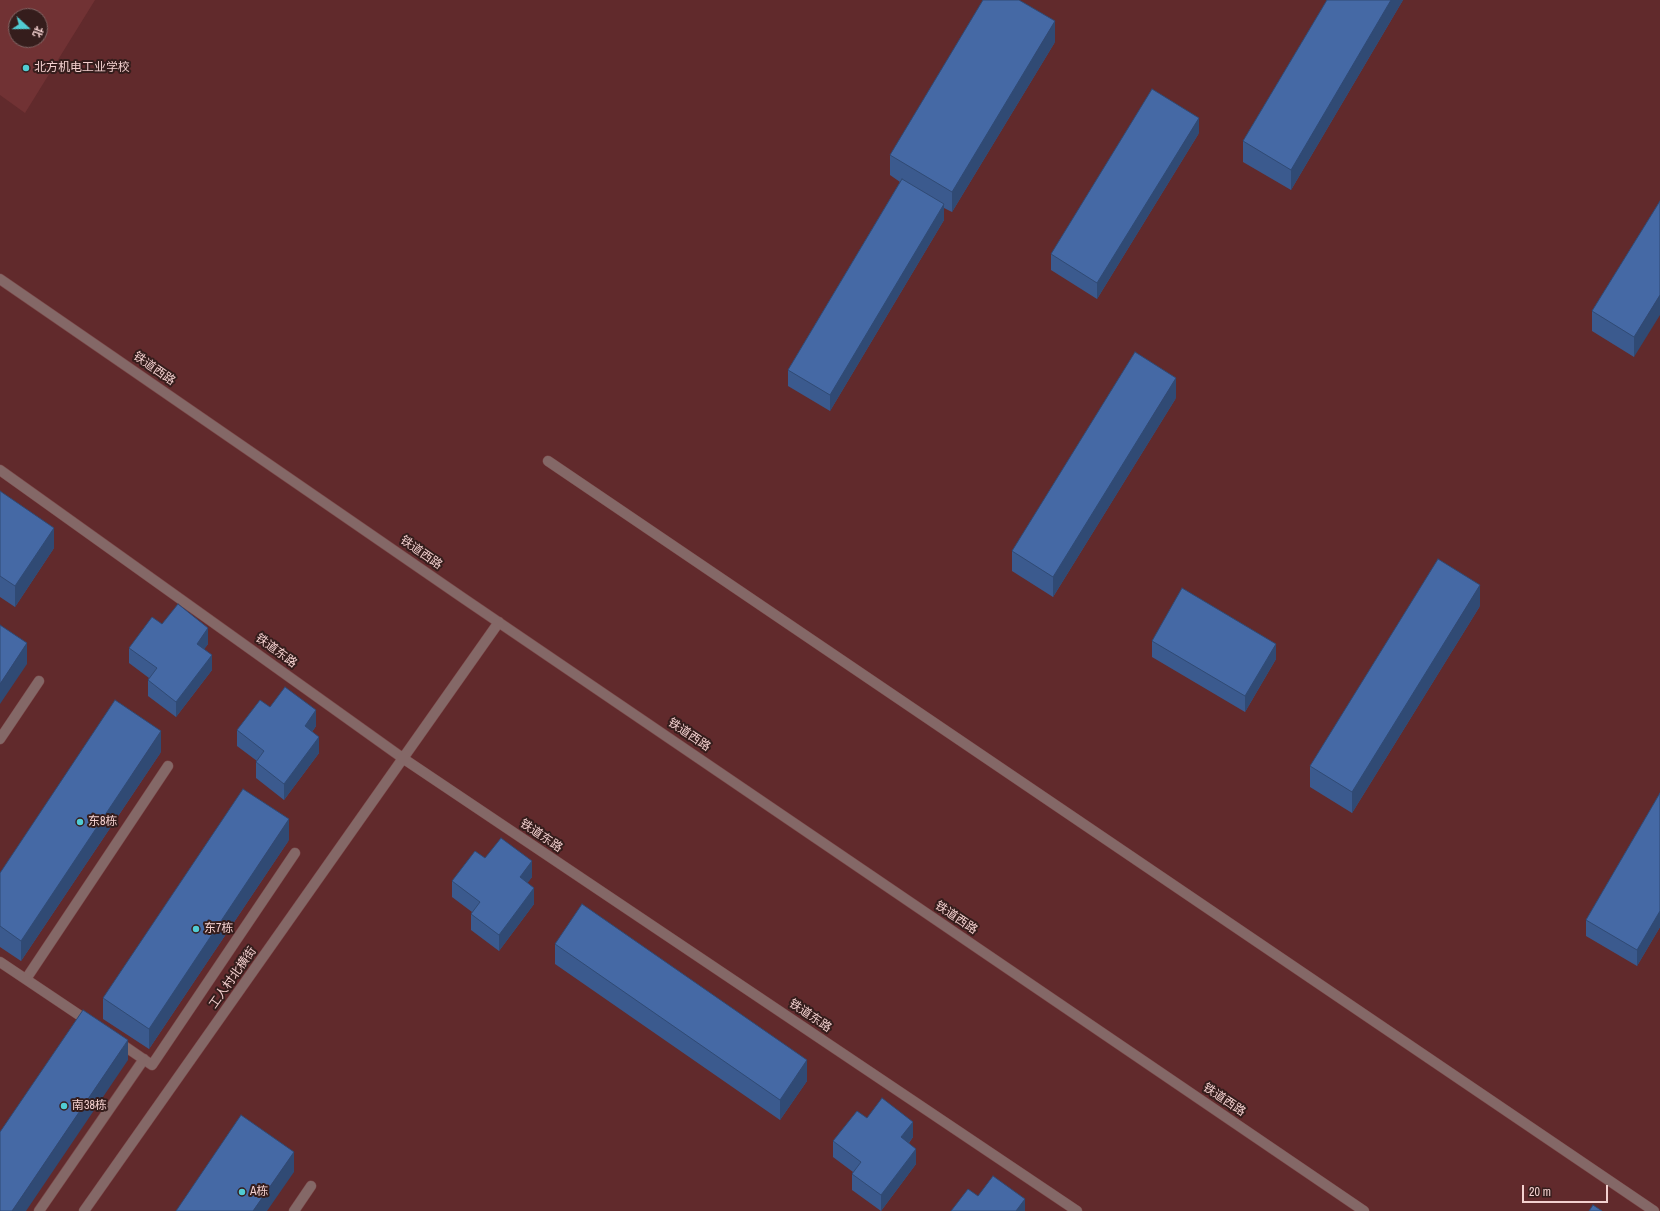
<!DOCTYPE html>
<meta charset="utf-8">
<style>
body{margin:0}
#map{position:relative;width:1660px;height:1211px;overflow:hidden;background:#612a2c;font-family:"Archivo Narrow","Noto Sans SC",sans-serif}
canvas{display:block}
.north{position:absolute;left:8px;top:8px;width:40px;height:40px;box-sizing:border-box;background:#351d1c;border:1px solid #816564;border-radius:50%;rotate:111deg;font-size:11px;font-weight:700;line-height:16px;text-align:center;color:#f3d0cf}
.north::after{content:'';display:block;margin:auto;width:14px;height:18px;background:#51ccd3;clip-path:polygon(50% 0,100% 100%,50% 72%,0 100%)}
.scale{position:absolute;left:1522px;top:1185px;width:86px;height:18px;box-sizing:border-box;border:2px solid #f3d0cf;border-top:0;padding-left:5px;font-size:12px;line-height:14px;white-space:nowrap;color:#f3d0cf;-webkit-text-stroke:3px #351d1c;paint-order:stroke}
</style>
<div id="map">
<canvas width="1660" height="1211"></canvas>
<div class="north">北</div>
<div class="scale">20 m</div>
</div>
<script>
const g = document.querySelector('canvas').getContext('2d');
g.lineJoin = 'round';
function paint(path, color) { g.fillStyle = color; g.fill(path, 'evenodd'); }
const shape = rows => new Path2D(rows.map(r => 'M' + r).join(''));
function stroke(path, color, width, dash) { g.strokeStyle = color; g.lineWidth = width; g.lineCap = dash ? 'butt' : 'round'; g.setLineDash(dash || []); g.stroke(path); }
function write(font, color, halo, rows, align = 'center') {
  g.font = font + ' "Archivo Narrow","Noto Sans SC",sans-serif'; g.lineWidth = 4; g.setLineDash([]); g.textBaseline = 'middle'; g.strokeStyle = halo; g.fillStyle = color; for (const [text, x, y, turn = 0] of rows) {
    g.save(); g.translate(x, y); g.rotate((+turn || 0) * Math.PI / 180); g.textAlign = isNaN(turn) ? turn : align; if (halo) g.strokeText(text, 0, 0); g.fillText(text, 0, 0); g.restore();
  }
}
paint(shape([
 [0,0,95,0,25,113,0,95],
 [16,16,40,16,40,40,16,40]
]), '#713234');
const minor = shape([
 [0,279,463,598,1364,1211],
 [548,461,1654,1211],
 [0,470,404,759,1077,1211],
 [0,739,39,681],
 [0,962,91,1023],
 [26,979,168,766],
 [117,1041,152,1065,295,853],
 [39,1211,144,1059],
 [84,1211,499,622],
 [294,1211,311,1186]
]);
stroke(minor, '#7b4849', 11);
stroke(minor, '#846867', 10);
paint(shape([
 [1327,0,1403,0,1291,190,1243,162,1243,141],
 [1055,42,952,212,944,208,944,220,830,411,788,386,788,370,900,182,890,175,890,155],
 [1199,133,1097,299,1051,270,1051,254],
 [1660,201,1634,357,1592,331,1592,311],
 [1176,398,1053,597,1012,571,1012,551],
 [0,491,54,548,15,607,0,597],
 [1480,606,1352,813,1310,787,1310,766],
 [162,624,208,644,204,649,212,670,176,717,148,696,148,680,149,678,129,663,129,648],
 [1152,641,1276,659,1245,712,1152,657],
 [270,707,316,726,312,732,319,753,284,800,256,778,256,762,257,761,237,746,237,730],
 [161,752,21,961,0,947,0,873],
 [1660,793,1660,927,1637,966,1586,936,1586,920],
 [289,840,149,1049,103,1019,103,998],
 [485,858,532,877,527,883,534,904,499,951,471,930,471,914,472,912,452,897,452,881],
 [555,944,807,1081,780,1120,555,964],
 [867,1118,913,1137,909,1143,916,1164,881,1211,852,1190,852,1174,853,1172,833,1157,833,1141]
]), '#3b5a8e');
paint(shape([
 [1391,0,1403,0,1291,190,1291,170],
 [1055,21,1055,42,952,212,952,192],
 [1199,118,1199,133,1097,299,1097,283],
 [944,204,944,220,830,411,830,395],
 [1660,295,1660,315,1634,357,1634,337],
 [1176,378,1176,398,1053,597,1053,577],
 [54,528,54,548,15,607,15,586],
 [1480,585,1480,606,1352,813,1352,792],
 [208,628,208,644,197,659,197,644],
 [27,643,27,664,0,704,0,684],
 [1276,644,1276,659,1245,712,1245,696],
 [212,655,212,670,176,717,176,702],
 [316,710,316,726,305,742,305,726],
 [161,731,161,752,21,961,21,941],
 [319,737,319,753,284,800,284,784],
 [289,819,289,840,149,1049,149,1029],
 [532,861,532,877,520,893,520,877],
 [534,888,534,904,499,951,499,935],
 [1660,911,1660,927,1637,966,1637,950],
 [128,1040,128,1060,26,1211,12,1211],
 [807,1060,807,1081,780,1120,780,1100],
 [913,1122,913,1137,901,1153,901,1137],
 [916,1149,916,1164,881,1211,881,1195],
 [294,1152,294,1172,267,1211,253,1211],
 [1025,1199,1025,1211,1016,1211]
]), '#304a74');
const building = shape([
 [983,0,1019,0,1055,21,952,192,890,155,983,0],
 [1327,0,1391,0,1291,170,1243,141,1327,0],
 [1152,89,1199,118,1097,283,1051,254,1152,89],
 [902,179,944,204,830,395,788,370,902,179],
 [1660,201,1660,295,1634,337,1592,311,1660,201],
 [1135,352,1176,378,1053,577,1012,551,1135,352],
 [0,491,54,528,15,586,0,576,0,491],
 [1438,559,1480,585,1352,792,1310,766,1438,559],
 [1182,588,1276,644,1245,696,1152,641,1182,588],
 [178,604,208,628,197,644,212,655,176,702,148,680,157,668,129,648,152,617,162,624,178,604],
 [0,625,27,643,0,684,0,625],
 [285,687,316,710,305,726,319,737,284,784,256,762,264,751,237,730,260,700,270,707,285,687],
 [115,700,161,731,21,941,0,926,0,873,115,700],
 [243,789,289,819,149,1029,103,998,243,789],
 [1660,793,1660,911,1637,950,1586,920,1660,793],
 [501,838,532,861,520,877,534,888,499,935,471,914,480,902,452,881,475,851,485,858,501,838],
 [582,904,807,1060,780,1100,555,944,582,904],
 [83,1010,128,1040,12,1211,0,1211,0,1132,83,1010],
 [882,1098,913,1122,901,1137,916,1149,881,1195,852,1174,861,1162,833,1141,857,1111,867,1118,882,1098],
 [241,1115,294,1152,253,1211,176,1211,241,1115],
 [993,1176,1025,1199,1016,1211,951,1211,968,1189,978,1196,993,1176],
 [1593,1205,1602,1211,1589,1211,1593,1205]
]);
paint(building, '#4569a5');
stroke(building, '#304a74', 1);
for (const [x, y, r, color] of [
 [26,68,4,"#51ccd3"],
 [80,822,4,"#51ccd3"],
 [196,929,4,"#51ccd3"],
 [64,1106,4,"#51ccd3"],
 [242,1192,4,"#51ccd3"]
]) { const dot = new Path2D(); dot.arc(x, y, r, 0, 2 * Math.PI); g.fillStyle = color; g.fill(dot); stroke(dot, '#351d1c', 1.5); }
write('12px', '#f3d0cf', '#351d1c', [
 ["北方机电工业学校",34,68],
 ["东8栋",88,822],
 ["东7栋",204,929],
 ["南38栋",72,1106],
 ["A栋",250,1192]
], 'left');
write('12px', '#f3d0cf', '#351d1c', [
 ["铁道西路",154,369,35],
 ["铁道西路",421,553,35],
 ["铁道东路",276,651,36],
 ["铁道西路",689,735,34],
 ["铁道东路",541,836,34],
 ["铁道西路",956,918,34],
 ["工人村北横街",233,978,-55],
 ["铁道东路",810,1016,34],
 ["铁道西路",1224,1100,34]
]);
</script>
